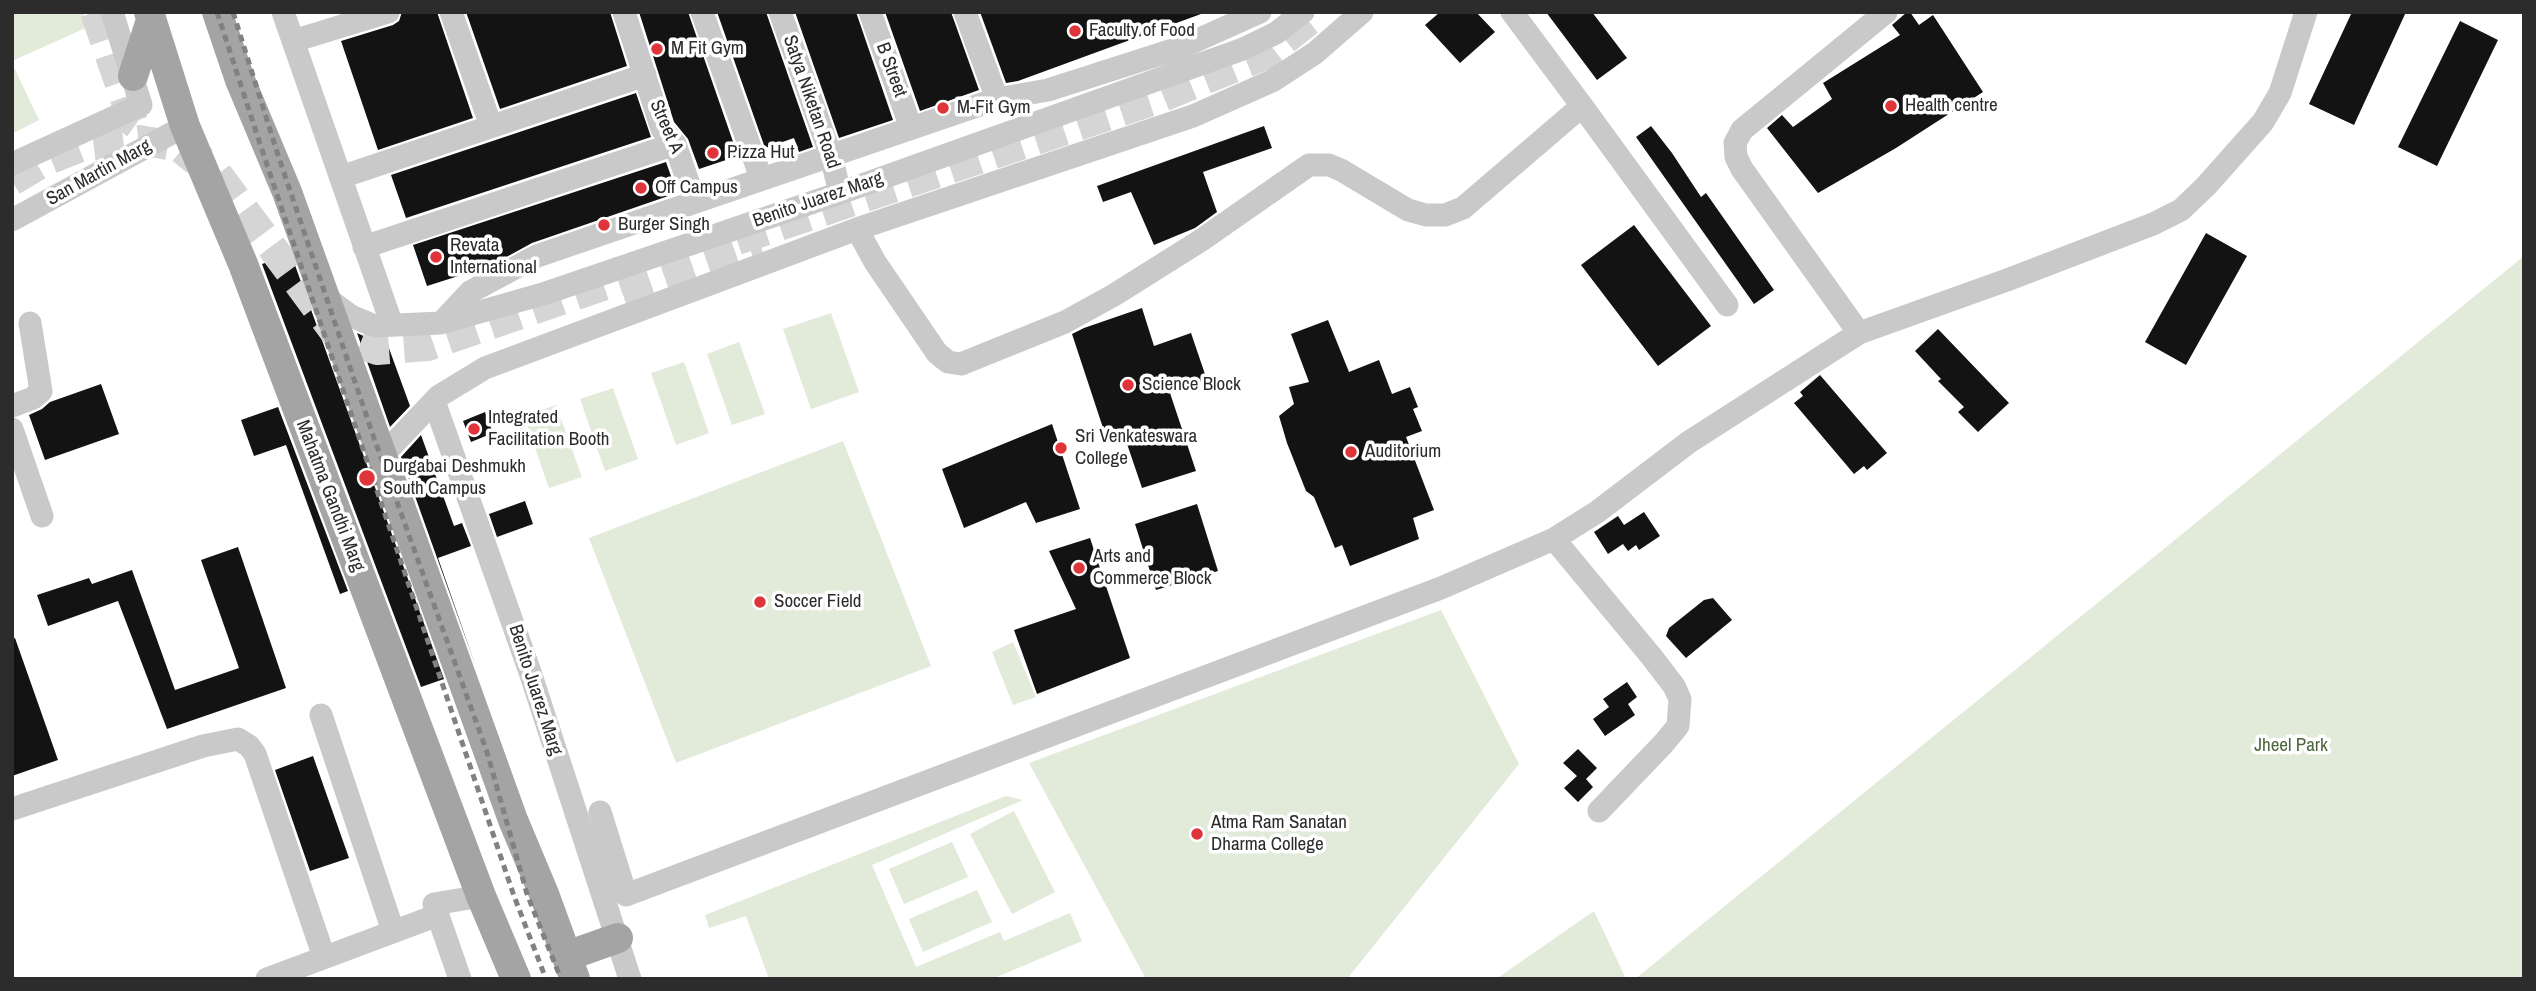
<!DOCTYPE html>
<style>
body{margin:0}
#map{position:relative;width:2536px;height:991px;overflow:hidden;background:#fff;font-family:"Archivo Narrow",sans-serif}
canvas{display:block}
.frame{position:absolute;inset:0;border:14px solid #2c2c2c;pointer-events:none}
</style>
<div id="map">
<canvas width="2536" height="991"></canvas>
<div class="frame"></div>
</div>
<script>
const g = document.querySelector('canvas').getContext('2d');
g.lineJoin = 'round';
function paint(path, color) { g.fillStyle = color; g.fill(path, 'evenodd'); }
const shape = rows => new Path2D(rows.map(r => 'M' + r).join(''));
function stroke(path, color, width, dash) { g.strokeStyle = color; g.lineWidth = width; g.lineCap = dash ? 'butt' : 'round'; g.setLineDash(dash || []); g.stroke(path); }
function write(font, color, halo, rows, align = 'center') {
  g.font = font + ' "Archivo Narrow",sans-serif'; g.lineWidth = 7; g.setLineDash([]); g.textBaseline = 'middle'; g.strokeStyle = halo; g.fillStyle = color; for (const [text, x, y, turn = 0] of rows) {
    g.save(); g.translate(x, y); g.rotate((+turn || 0) * Math.PI / 180); g.textAlign = isNaN(turn) ? turn : align; if (halo) g.strokeText(text, 0, 0); g.fillText(text, 0, 0); g.restore();
  }
}
paint(shape([
 [12,12,83,12,88,27,12,61],
 [12,63,39,120,12,134],
 [2524,256,2524,979,1635,979],
 [831,313,859,392,811,409,783,329],
 [739,342,765,414,732,425,707,354],
 [684,362,709,433,676,445,651,373],
 [613,388,638,459,605,471,580,399],
 [556,405,582,477,549,488,524,416],
 [843,441,931,666,676,763,589,538],
 [1441,610,1519,764,1347,979,1146,979,1029,763],
 [1013,642,1036,697,1013,705,992,652],
 [1006,796,1023,800,872,865,916,967,1000,932,1004,941,1070,913,1082,941,992,979,769,979,746,916,709,928,705,915],
 [1014,811,1055,892,1012,914,970,834],
 [952,842,968,877,904,904,889,869],
 [977,890,992,922,923,952,909,919],
 [1594,911,1626,979,1496,979]
]), '#e2eada');
paint(shape([
 [402,12,437,12,473,118,378,150,341,41,393,25,399,21],
 [466,12,610,12,627,66,500,109],
 [639,12,688,12,738,156,699,169,688,139,674,122],
 [717,12,766,12,813,147,799,152,794,138,765,148],
 [795,12,856,12,893,120,839,138],
 [885,12,951,12,979,90,920,111],
 [980,12,1201,12,1201,14,1018,81,1006,83],
 [1440,12,1476,12,1495,32,1460,63,1425,25],
 [1546,12,1592,12,1627,58,1597,80],
 [1907,12,1910,12,1919,25,1933,15,1983,92,1896,148,1818,193,1767,128,1782,115,1793,127,1832,99,1823,83,1900,35,1892,25],
 [2352,12,2406,12,2354,125,2309,104],
 [2460,21,2498,40,2437,166,2398,147],
 [636,93,651,137,406,218,391,175],
 [1264,126,1272,148,1203,172,1217,212,1195,228,1154,245,1131,192,1103,202,1097,186],
 [1651,126,1672,153,1701,197,1706,193,1774,290,1754,304,1636,137],
 [666,162,677,193,532,243,490,266,427,286,413,245],
 [1634,225,1711,326,1658,366,1581,265],
 [2206,233,2247,256,2186,365,2145,342],
 [291,254,444,679,421,687,262,264],
 [1142,308,1154,346,1191,333,1207,380,1170,393,1196,471,1142,488,1125,438,1108,443,1072,334,1084,328],
 [1328,320,1349,372,1379,360,1392,394,1410,387,1418,407,1413,409,1422,431,1406,437,1434,510,1413,518,1419,539,1350,566,1342,545,1335,548,1314,497,1306,491,1287,443,1279,416,1294,404,1289,387,1309,382,1291,334],
 [1938,329,2009,403,1978,432,1958,412,1964,407,1938,381,1941,379,1915,351],
 [357,333,370,339,386,340,410,406,390,427],
 [1820,375,1887,453,1867,470,1864,466,1854,474,1794,403,1803,396,1800,392],
 [101,384,119,434,45,460,29,415,42,409,50,402],
 [278,407,348,591,340,594,286,445,254,456,241,420],
 [485,412,493,433,471,442,463,421],
 [1052,424,1080,509,1036,523,1026,502,964,528,942,469],
 [421,435,454,526,462,523,471,546,438,558,476,667,401,457],
 [525,501,533,524,497,537,489,514],
 [1197,504,1218,571,1156,590,1135,524],
 [1644,512,1660,536,1639,550,1636,545,1628,551,1623,544,1608,554,1594,532,1618,516,1624,525],
 [1090,538,1130,658,1037,694,1014,630,1076,609,1049,551],
 [238,547,286,688,167,729,118,601,48,626,37,595,89,578,92,584,132,570,175,690,239,668,201,560],
 [1713,598,1732,620,1686,658,1666,636,1669,628,1704,600],
 [15,638,58,760,12,776,12,639],
 [1627,682,1637,697,1628,704,1635,715,1605,736,1593,719,1609,707,1603,699],
 [1578,749,1597,768,1586,779,1593,787,1578,802,1564,788,1577,776,1563,763],
 [313,756,349,858,310,871,275,770]
]), '#131313');
stroke(shape([
 [95,12,133,122,147,132],
 [12,181,45,161,81,147,139,140,179,147,194,159,210,164,337,335,377,350,428,346,637,274],
 [737,240,1155,100,1265,55,1320,12],
 [621,289,759,241]
]), '#d5d5d5', 30, [30, 15]);
stroke(shape([
 [283,12,392,325],
 [451,12,491,126],
 [624,12,662,129,675,144,695,202],
 [702,12,761,178],
 [780,12,831,156,840,193],
 [870,12,911,128],
 [965,12,997,99],
 [293,41,388,12],
 [1582,106,1727,305],
 [12,164,141,105,112,12],
 [341,177,645,75],
 [12,220,185,126],
 [857,229,875,262,937,353,948,362,961,364,1065,322,1114,295,1200,241,1309,165,1329,165,1341,170,1408,210,1426,215,1445,215,1463,208,1582,106,1512,12],
 [364,247,675,144],
 [325,297,351,316,375,326,441,323,546,293,840,193,1243,49,1276,33,1303,12],
 [441,323,470,292,537,256,997,99,1048,90,1182,47,1260,12],
 [1859,333,2007,280,2153,224,2181,210,2206,186,2263,122,2280,93,2306,12],
 [434,401,530,672,630,979],
 [12,406,33,398,41,391,30,323],
 [12,429,42,516],
 [381,457,439,396,485,368,857,229,1193,116,1272,81,1315,53,1362,12],
 [1554,539,1651,656,1674,686,1680,699,1678,726,1664,743,1599,811],
 [321,715,393,931],
 [12,809,203,746,238,739,249,746,255,754,324,957],
 [600,812,626,895,1441,588,1554,539,1597,512,1689,442,1859,333,1742,169,1736,157,1735,143,1742,130,1886,12],
 [267,979,438,915],
 [460,979,434,904,481,896]
]), '#c9c9c9', 23);
stroke(shape([
 [149,12,185,126,243,264,481,896,516,979],
 [217,12,240,80,287,192,513,820,544,894,575,979],
 [133,76,151,20],
 [567,956,618,938]
]), '#a4a4a4', 30);
stroke(shape([
 [217,12,265,159,514,896,546,979],
 [233,12,278,155,374,438,487,752,527,894,561,979]
]), '#818181', 5, [7, 5]);
for (const [x, y, r, color] of [
 [1075,31,7,"#de343a"],
 [657,49,7,"#de343a"],
 [1891,106,7,"#de343a"],
 [943,108,7,"#de343a"],
 [713,153,7,"#de343a"],
 [641,188,7,"#de343a"],
 [604,225,7,"#de343a"],
 [436,257,7,"#de343a"],
 [1128,385,7,"#de343a"],
 [474,429,7,"#de343a"],
 [1061,448,7,"#de343a"],
 [1351,452,7,"#de343a"],
 [367,478,9,"#de343a"],
 [1079,568,7,"#de343a"],
 [760,602,7,"#de343a"],
 [1197,834,7,"#de343a"]
]) { const dot = new Path2D(); dot.arc(x, y, r, 0, 2 * Math.PI); g.fillStyle = color; g.fill(dot); stroke(dot, '#fff', 2.5); }
write('19px', '#2c2c2c', '#fff', [
 ["Faculty of Food",1089,31],
 ["M Fit Gym",671,49],
 ["Health centre",1905,106],
 ["M-Fit Gym",957,108],
 ["Pizza Hut",727,153],
 ["Off Campus",655,188],
 ["Burger Singh",618,225],
 ["Revata",450,246],
 ["International",450,268],
 ["Science Block",1142,385],
 ["Integrated",488,418],
 ["Facilitation Booth",488,440],
 ["Sri Venkateswara",1075,437],
 ["College",1075,459],
 ["Auditorium",1365,452],
 ["Durgabai Deshmukh",383,467],
 ["South Campus",383,489],
 ["Arts and",1093,557],
 ["Commerce Block",1093,579],
 ["Soccer Field",774,602],
 ["Atma Ram Sanatan",1211,823],
 ["Dharma College",1211,845]
], 'left');
write('19px', '#2c2c2c', '#fff', [
 ["B Street",891,70,70],
 ["Satya Niketan Road",811,102,71],
 ["Street A",666,127,66],
 ["San Martin Marg",99,173,-29],
 ["Benito Juarez Marg",818,200,-19],
 ["Mahatma Gandhi Marg",330,496,69],
 ["Benito Juarez Marg",535,690,72]
]);
write('19px', '#4e663c', '#fff', [
 ["Jheel Park",2291,746]
]);
</script>
